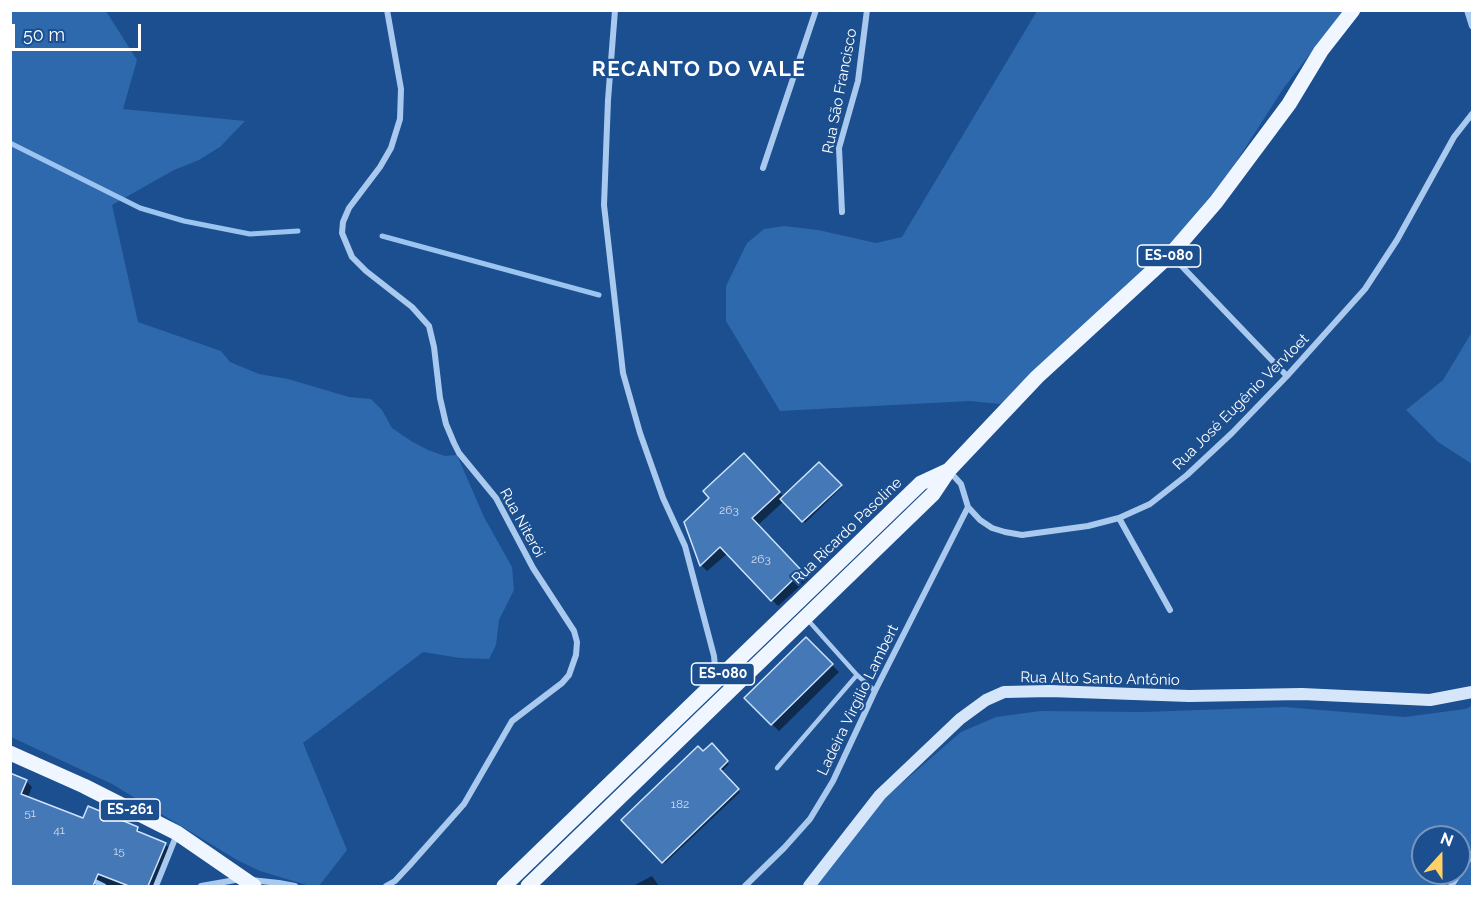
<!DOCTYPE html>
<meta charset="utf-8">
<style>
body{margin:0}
#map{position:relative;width:1483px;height:897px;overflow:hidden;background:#1b4f8f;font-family:Raleway,sans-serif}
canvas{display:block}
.frame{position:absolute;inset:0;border:12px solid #fff;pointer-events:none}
.north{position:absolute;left:1411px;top:825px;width:60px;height:60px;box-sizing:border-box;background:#1b4f8f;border:2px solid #7695bc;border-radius:50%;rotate:21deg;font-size:16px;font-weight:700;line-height:24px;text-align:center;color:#fff}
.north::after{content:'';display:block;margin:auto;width:21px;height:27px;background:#ffd166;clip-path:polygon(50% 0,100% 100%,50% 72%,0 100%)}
.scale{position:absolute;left:12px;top:24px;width:129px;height:27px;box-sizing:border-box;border:3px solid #fff;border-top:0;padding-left:8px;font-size:18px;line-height:21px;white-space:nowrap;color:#fff;-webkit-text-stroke:4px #1b4f8f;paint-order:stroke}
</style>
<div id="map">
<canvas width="1483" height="897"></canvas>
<div class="frame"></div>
<div class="north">N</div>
<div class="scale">50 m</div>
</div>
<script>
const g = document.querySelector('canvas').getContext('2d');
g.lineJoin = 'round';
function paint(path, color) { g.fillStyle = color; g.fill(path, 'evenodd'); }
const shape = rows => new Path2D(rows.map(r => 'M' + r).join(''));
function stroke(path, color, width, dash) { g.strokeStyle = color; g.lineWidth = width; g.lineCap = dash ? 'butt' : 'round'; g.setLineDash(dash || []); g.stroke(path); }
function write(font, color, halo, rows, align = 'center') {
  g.font = font + ' Raleway,sans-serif'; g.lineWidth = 4.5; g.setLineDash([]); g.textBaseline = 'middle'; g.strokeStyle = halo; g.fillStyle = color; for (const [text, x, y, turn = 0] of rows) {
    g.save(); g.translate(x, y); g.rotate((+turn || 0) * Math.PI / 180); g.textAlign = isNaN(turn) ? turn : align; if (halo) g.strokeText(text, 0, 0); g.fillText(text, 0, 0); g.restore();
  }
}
paint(shape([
 [11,11,106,11,137,60,123,109,245,121,220,147,199,160,174,170,112,205,138,322,221,351,230,362,259,374,288,379,349,397,371,399,382,410,392,428,411,441,428,450,445,456,457,455,484,517,512,567,514,590,499,620,496,645,489,659,460,658,423,652,303,743,347,850,319,886,310,886,260,871,237,860,112,784,11,737],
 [1037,11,1343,11,1283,89,1222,184,1190,227,1000,404,970,401,780,411,726,321,726,286,747,243,764,229,784,226,818,230,876,243,902,237],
 [1472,332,1472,464,1438,442,1406,410,1443,380],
 [1472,706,1472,886,811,886,880,802,961,732,996,717,1041,711,1143,712,1285,707,1405,717,1465,709],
 [1423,837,1459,837,1459,873,1423,873]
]), '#2e69ad');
paint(shape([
 [744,455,784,497,819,464,842,487,805,523,784,501,758,525,808,579,778,606,728,553,707,571,701,565,711,498],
 [806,639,839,672,779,731,746,698],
 [713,747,729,764,721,772,740,792,665,863,623,820,703,753],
 [10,778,26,781,32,787,28,797,84,820,137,828,143,834,165,844,171,850,156,886,10,886],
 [652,876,659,886,633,886]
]), '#0007');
stroke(shape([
 [10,143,140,208,184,221,250,234,298,231],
 [382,236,599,295],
 [88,878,104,886]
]), '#9cc4f0', 5);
const building = shape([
 [744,453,780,492,752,518,802,571,771,601,720,547,700,566,684,522,709,498,703,491,744,453],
 [819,462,842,485,802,522,780,499,819,462],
 [806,637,833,664,771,725,744,698,806,637],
 [712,743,728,761,720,769,739,789,662,863,621,820,698,746,703,751,712,743],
 [10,773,27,780,21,794,83,818,88,806,138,827,137,831,166,843,148,886,129,886,98,874,93,886,10,886,10,773]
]);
paint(building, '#4478b7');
stroke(building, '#cfe3fa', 1.5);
stroke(shape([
 [807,619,857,675],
 [777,768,857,675,875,691]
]), '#a9c9ee', 4.5);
stroke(shape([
 [615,10,608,100,604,205,623,373,640,433,663,498,685,546,714,656,716,677],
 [1467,10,1472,26],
 [763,168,816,10],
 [842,212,839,148,858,81,867,10],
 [1171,255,1287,376],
 [950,472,961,484,968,507,980,520,992,528,1005,532,1022,535,1088,526,1119,518,1150,504,1187,475,1232,433,1287,376,1365,289,1397,240,1454,137,1472,114],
 [1119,518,1170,610],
 [251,880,279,883,295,886],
 [156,886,177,834],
 [201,886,241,879],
 [386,886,395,881,409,866,464,804,512,721,562,683,569,675,576,655,577,642,574,631,533,568,496,498,459,453,454,443,446,424,440,398,434,347,429,326,412,307,366,271,352,257,342,233,343,222,349,208,380,167,391,148,400,119,401,89,387,10],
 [745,886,784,848,810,819,833,781,875,691,968,507],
 [1451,886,1472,854]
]), '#a9c9ee', 6);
stroke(shape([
 [809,886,880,795,960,719,986,700,1004,692,1050,691,1189,696,1302,694,1430,700,1472,692]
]), '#d6e6fa', 12);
stroke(shape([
 [10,753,84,786,177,833,254,886],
 [504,886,921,483,949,470],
 [528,886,933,494,949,470,1037,377,1171,254,1216,202,1289,104,1321,51,1353,10]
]), '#f0f6ff', 15);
write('12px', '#d0dded', null, [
 ["263",729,510],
 ["263",761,559],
 ["182",680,804],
 ["51",30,813],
 ["41",59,830],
 ["15",119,851]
]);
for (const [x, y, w] of [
 [1169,256,63],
 [723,674,63],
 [130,810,60]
]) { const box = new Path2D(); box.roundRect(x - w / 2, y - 11, w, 22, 4.5); g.fillStyle = '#1b4f8f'; g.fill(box); stroke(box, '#fff', 1.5); }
write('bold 14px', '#fff', null, [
 ["ES-080",1169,256],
 ["ES-080",723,674],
 ["ES-261",130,810]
]);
write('15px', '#fff', '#1b4f8f', [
 ["Rua São Francisco",840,91,-79],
 ["Rua José Eugênio Vervloet",1241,402,-45],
 ["Rua Niterói",522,523,61],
 ["Rua Ricardo Pasoline",847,531,-44],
 ["Rua Alto Santo Antônio",1100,679,1],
 ["Ladeira Virgilio Lambert",858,700,-64]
]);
g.letterSpacing = '1.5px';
write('bold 21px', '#fff', '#1b4f8f', [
 ["RECANTO DO VALE",699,70]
]);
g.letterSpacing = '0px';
</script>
